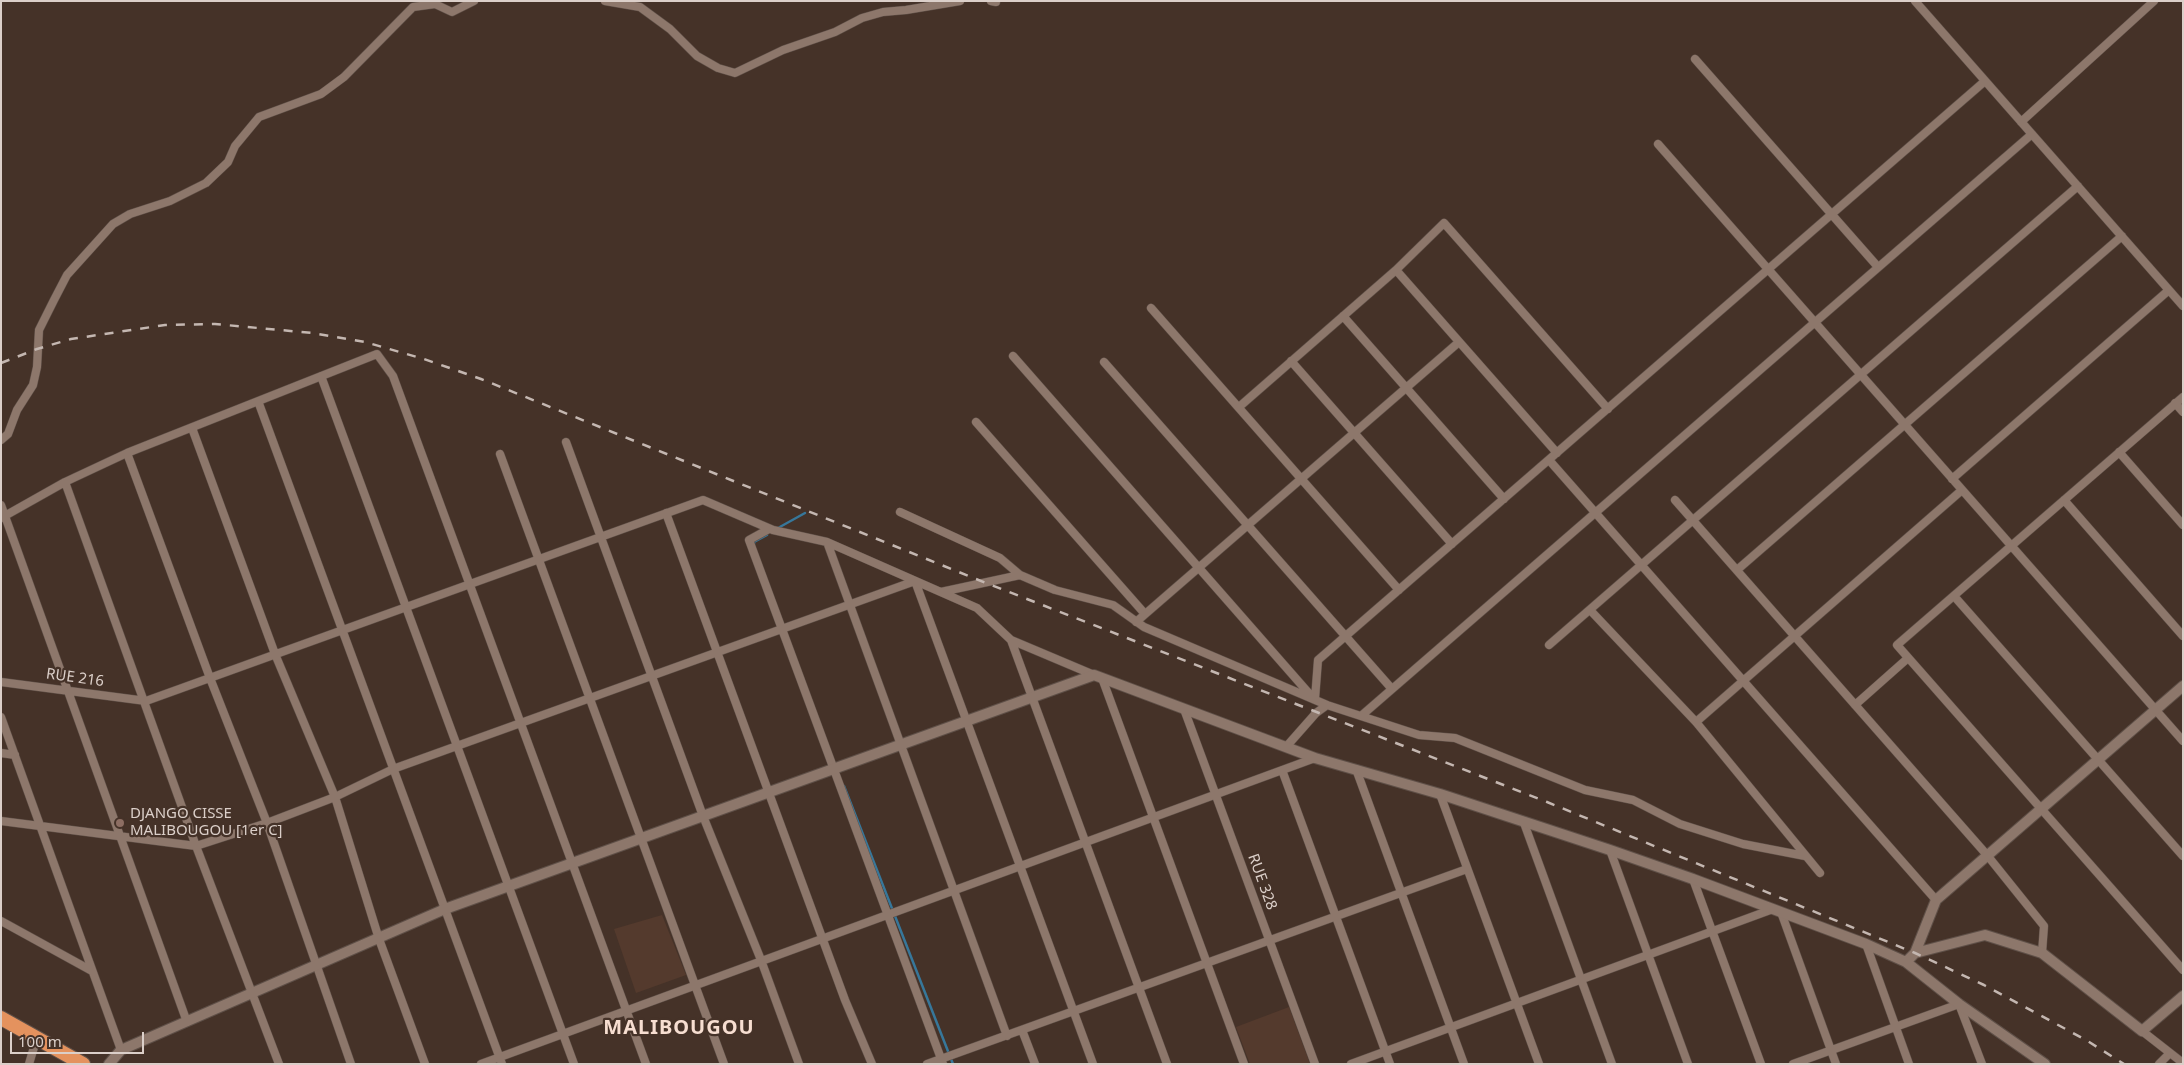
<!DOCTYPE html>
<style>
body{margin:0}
#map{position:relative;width:2184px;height:1065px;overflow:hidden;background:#453228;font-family:"Noto Sans",sans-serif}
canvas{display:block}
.frame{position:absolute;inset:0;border:2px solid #dbcfc9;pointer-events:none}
.scale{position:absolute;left:10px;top:1032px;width:134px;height:22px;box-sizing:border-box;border:2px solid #dbcfc9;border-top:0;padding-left:6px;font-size:15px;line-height:18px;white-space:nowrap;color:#dbcfc9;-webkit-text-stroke:4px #453228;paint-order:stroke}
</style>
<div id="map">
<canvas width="2184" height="1065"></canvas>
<div class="frame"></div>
<div class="scale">100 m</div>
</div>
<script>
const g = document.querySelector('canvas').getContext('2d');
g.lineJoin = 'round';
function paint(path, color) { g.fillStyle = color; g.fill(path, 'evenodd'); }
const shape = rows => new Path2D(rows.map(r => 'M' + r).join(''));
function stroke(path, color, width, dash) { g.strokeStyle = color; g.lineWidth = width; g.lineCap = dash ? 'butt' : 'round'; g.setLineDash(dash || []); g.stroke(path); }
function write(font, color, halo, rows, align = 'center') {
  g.font = font + ' "Noto Sans",sans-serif'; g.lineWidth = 4.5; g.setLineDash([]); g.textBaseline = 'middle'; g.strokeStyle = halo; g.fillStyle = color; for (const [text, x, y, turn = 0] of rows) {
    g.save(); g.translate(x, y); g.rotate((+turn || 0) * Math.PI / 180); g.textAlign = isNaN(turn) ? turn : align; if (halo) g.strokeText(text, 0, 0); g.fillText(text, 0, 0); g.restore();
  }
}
paint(shape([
 [662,915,686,975,636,993,614,929],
 [1289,1007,1310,1064,1250,1064,1236,1027]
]), '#543a2d');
stroke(shape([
 [778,528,805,513],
 [754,544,754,542,767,535],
 [844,786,953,1064]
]), '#37779a', 2.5);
const minor = shape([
 [605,1,640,7,670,29,697,56,718,68,735,73,783,50,835,32,862,18,883,12,906,10,960,1],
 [991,1,996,2],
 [1915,1,2183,306],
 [1695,59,1878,267],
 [2021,122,2154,1],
 [1658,144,2183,741],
 [1396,270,1557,453],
 [1151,308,1399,590],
 [1343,316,1504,499],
 [1013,356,1313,698],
 [1291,361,1452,544],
 [1104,362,1392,689],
 [321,376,574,1064],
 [2183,397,1897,645,2183,970],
 [258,401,502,1064],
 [2175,403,2183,412],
 [1239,407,1396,270,1444,223,1608,409],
 [976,422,1145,614],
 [192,428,275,654,335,797,379,939,425,1064],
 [1,440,8,434,17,410,33,385,37,367,39,330,54,300,67,275,113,224,130,214,170,201,206,183,228,162,235,146,259,117,321,94,344,77,413,7,435,4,452,12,474,1],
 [566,442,703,816,761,960,799,1064],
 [2119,452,2183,525],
 [127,453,210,678,267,823,351,1064],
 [500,454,724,1064],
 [1549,460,1936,900],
 [1952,479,2169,290],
 [65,482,196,846,279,1064],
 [1675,500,1987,855,2044,926,2042,953],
 [2064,500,2183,636],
 [1,505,187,1022],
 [900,512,1000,558,1020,575,1055,590,1113,605,1144,627,1327,705,1419,735,1455,738,1585,790,1633,800,1680,824,1743,844,1805,856],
 [666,513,845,1000,872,1064],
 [1,518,65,482,127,453,377,354,393,376,646,1064],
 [769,529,749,540,943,1064],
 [827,542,1007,1036],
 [1737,570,2122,236],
 [941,592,1020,575],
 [1954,596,2183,856],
 [1590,610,1696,722,1820,873],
 [1136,622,1459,342],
 [1011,640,1167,1064],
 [1549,645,2078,186],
 [1102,678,1244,1064],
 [1,682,146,701,703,500,773,530,827,542,977,608,1011,640,1094,675],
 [1315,699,1318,660,1985,81],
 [1855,705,1908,658],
 [1184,709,1315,1064],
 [1361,716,2032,134],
 [1,717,121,1050],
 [1696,722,1962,490],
 [1286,747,1316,713,1327,705],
 [1,753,15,755],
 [1356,769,1464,1064],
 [1282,770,1390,1064],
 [1440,794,1539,1064],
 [1,821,196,846,267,823,335,797,393,769,915,581,1093,1064],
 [1524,823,1612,1064],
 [1610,850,1688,1064],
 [1693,879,1761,1064],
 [1781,912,1836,1064],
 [1,921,92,971],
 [1866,944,1909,1064],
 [1022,1030,1035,1064],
 [2142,1031,2183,1063],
 [29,1064,37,1037],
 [481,1064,1315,758],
 [927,1064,1467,869],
 [1351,1064,1773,909],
 [1793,1064,1959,1004,1982,1064],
 [2159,1064,2170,1053]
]);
const tertiary = shape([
 [1915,953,1985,935,2042,953,2142,1031,2183,996],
 [1906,962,1915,953,1936,900,2183,686],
 [109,1064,121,1050,445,909,1094,675,1315,758,1440,794,1610,850,1693,879,1866,944,1906,962,1959,1004,2045,1064]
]);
const trunk = shape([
 [1,1018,83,1064]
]);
stroke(minor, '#5f5048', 9);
stroke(tertiary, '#5f5048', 12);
stroke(trunk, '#5f5048', 16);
stroke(minor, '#8d776b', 8);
stroke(tertiary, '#8d776b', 10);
stroke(trunk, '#e4925e', 14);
stroke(shape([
 [1,363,37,349,71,339,165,325,215,324,312,333,365,342,424,359,481,379,986,583,1547,802,1915,953,1984,985,2086,1040,2124,1064]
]), '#c4b7b1', 2.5, [9, 9]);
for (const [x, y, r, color] of [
 [120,823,5,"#8d6e63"]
]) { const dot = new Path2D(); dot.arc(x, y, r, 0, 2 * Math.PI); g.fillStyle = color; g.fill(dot); stroke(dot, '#453228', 2); }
write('15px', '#dbcfc9', '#453228', [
 ["RUE 216",75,678,8],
 ["RUE 328",1262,882,70]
]);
write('15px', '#dbcfc9', '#453228', [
 ["DJANGO CISSE",130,814],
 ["MALIBOUGOU [1er C]",130,831]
], 'left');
g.letterSpacing = '1px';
write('bold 20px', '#f7ded1', '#453228', [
 ["MALIBOUGOU",679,1028]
]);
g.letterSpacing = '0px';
</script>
